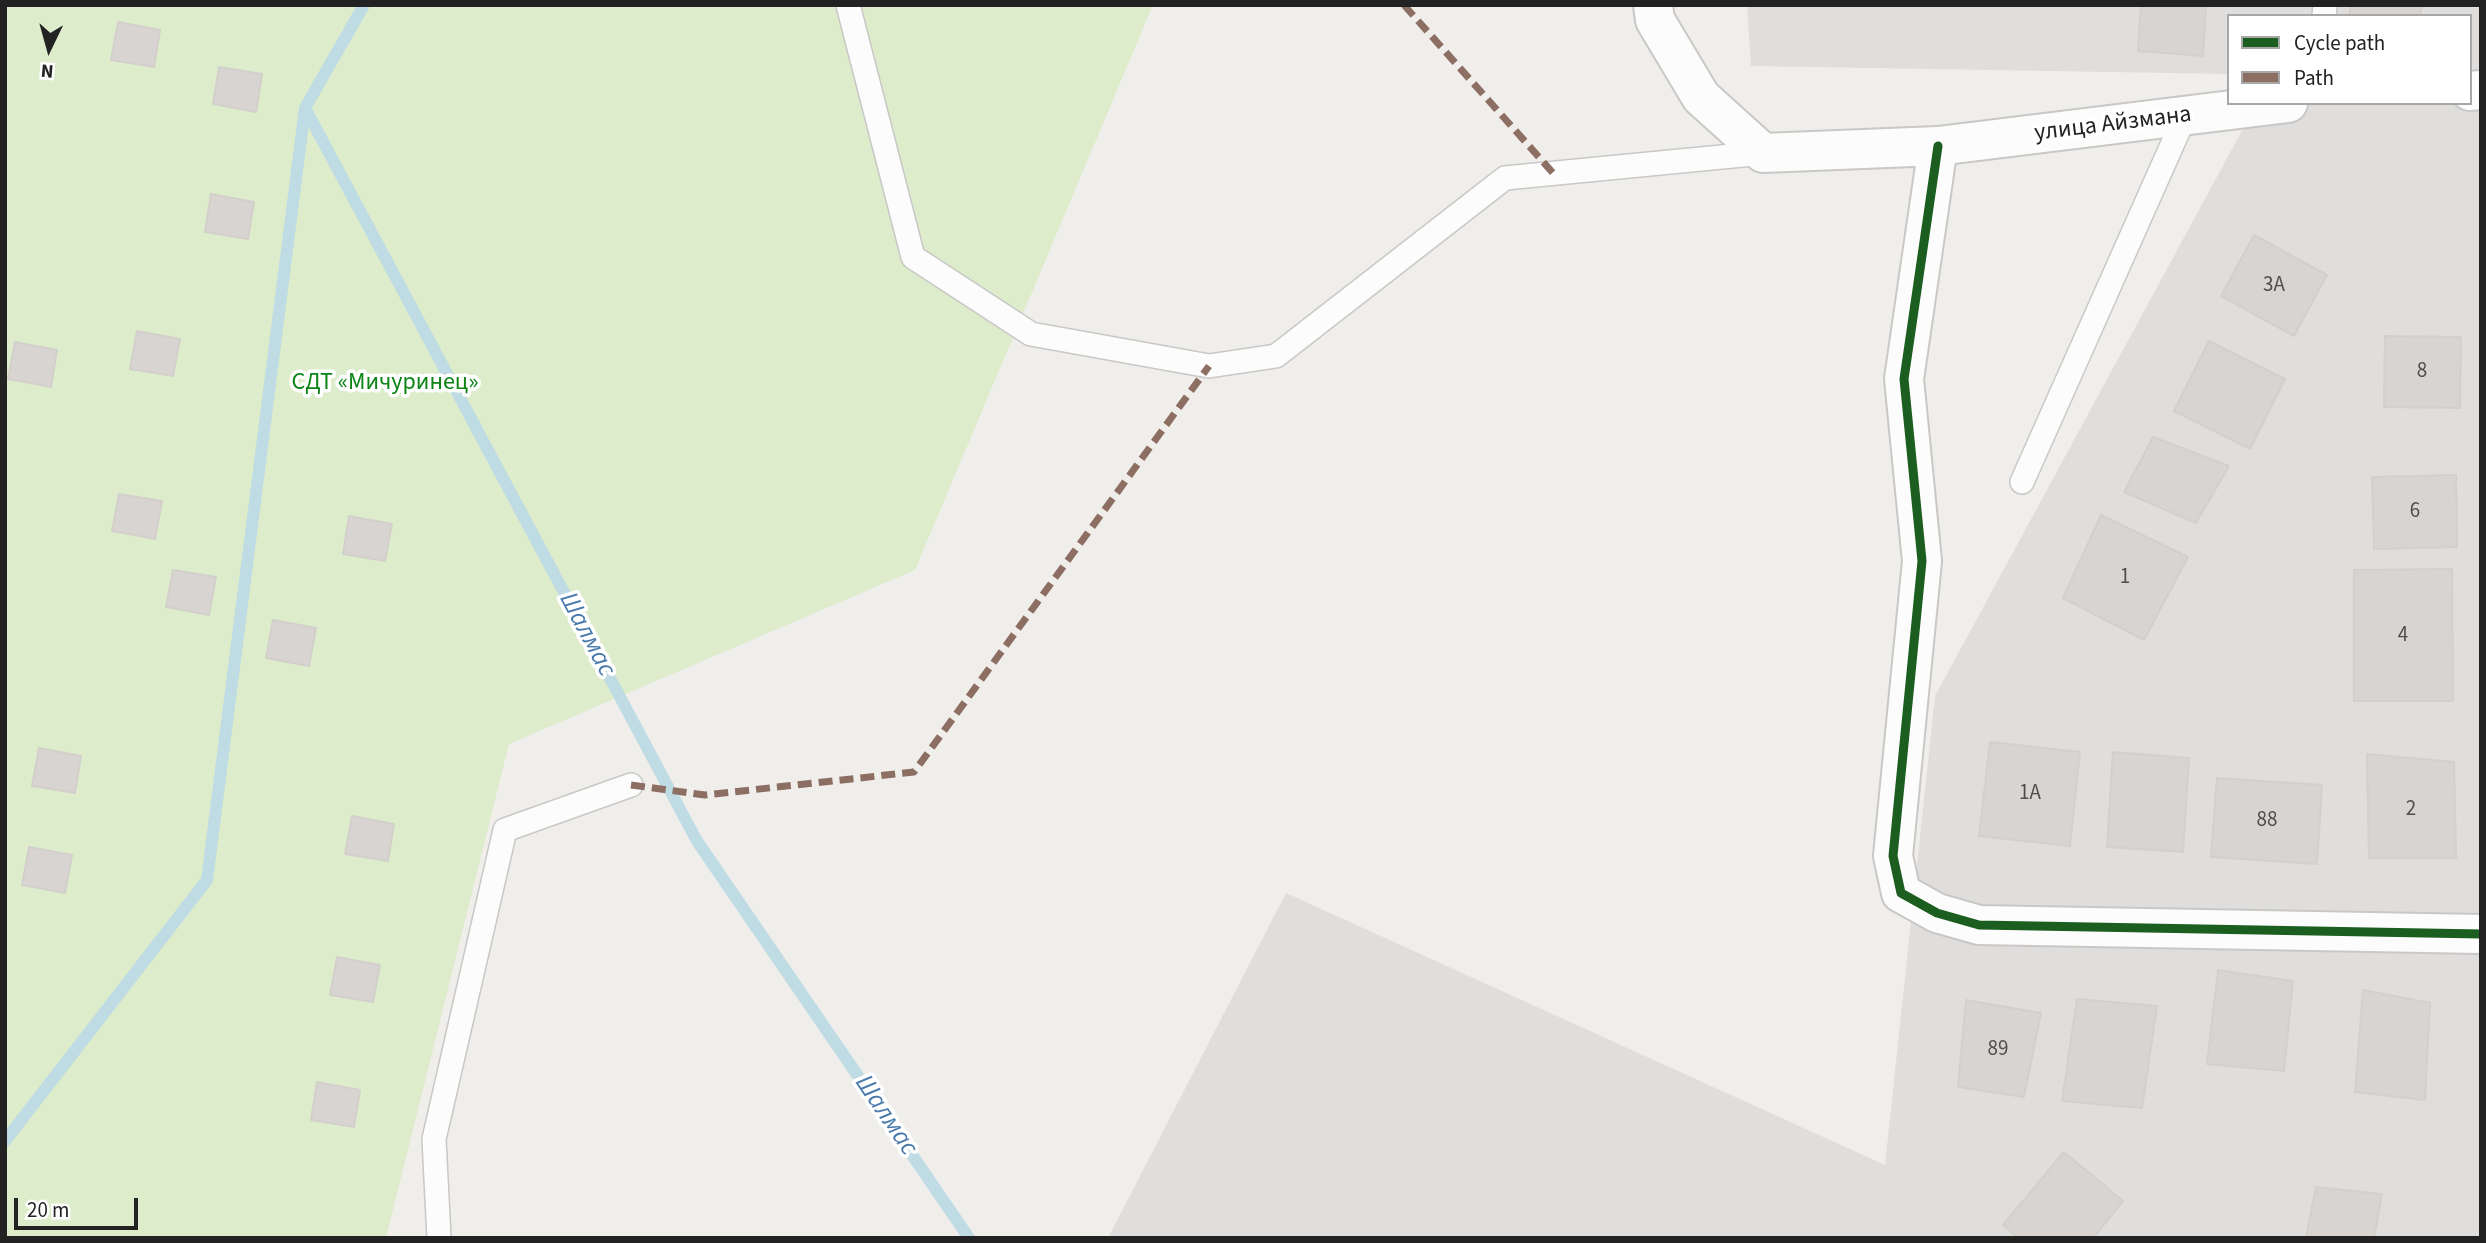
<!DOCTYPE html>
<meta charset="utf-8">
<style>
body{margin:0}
#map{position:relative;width:2486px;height:1243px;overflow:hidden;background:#f0eeeb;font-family:"Source Sans 3",sans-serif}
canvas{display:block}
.frame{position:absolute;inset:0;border:7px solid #222;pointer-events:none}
.legend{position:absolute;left:2227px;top:14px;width:245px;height:91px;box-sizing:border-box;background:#fff;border:2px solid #a7a7a7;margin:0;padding:9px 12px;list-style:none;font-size:21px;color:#222}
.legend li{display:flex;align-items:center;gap:14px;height:35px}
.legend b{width:35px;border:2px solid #a7a7a7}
.north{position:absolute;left:14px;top:14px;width:70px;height:70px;-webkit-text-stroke:5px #fff;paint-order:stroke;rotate:185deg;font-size:19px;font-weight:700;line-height:28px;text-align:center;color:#222}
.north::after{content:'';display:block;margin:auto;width:24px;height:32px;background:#222;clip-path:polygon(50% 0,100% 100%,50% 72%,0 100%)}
.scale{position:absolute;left:14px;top:1198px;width:124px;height:32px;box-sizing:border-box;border:4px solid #222;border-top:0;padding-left:9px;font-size:21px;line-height:24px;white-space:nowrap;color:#222;-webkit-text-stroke:5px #fff;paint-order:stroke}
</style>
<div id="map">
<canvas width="2486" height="1243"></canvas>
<div class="frame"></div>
<ul class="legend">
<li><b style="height:9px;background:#1b5e20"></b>Cycle path</li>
<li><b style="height:9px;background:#8d6e63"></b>Path</li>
</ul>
<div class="north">N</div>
<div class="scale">20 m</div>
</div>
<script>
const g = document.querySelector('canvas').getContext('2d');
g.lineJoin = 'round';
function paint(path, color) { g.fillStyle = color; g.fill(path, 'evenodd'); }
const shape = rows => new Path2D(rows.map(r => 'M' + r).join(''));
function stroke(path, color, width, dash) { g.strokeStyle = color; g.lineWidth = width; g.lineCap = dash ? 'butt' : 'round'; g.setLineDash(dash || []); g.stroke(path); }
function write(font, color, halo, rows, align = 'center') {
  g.font = font + ' "Source Sans 3",sans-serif'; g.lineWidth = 7; g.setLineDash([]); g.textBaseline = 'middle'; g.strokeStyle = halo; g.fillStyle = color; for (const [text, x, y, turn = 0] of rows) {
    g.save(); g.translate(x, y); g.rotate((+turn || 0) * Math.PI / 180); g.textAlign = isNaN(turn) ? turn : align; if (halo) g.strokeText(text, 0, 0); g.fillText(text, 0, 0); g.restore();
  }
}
paint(shape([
 [1747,5,2481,5,2481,1238,1108,1238,1286,893,1885,1165,1935,696,2257,103,2470,103,2470,16,2229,16,2229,74,1751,66]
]), '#dfdedc');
paint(shape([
 [5,5,1153,5,915,570,509,744,386,1238,5,1238]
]), '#ddeccb');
stroke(shape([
 [364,5,305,108,697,841,969,1238],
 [5,1141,207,880,305,108]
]), '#bfdbe3', 12);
const building = shape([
 [2141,5,2206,5,2203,56,2138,51,2141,5],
 [2351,5,2422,5,2420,16,2349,16,2351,5],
 [118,22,160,30,154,67,111,60,118,22],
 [219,67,262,74,256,112,213,104,219,67],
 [211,194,254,202,248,239,205,232,211,194],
 [2254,235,2327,275,2294,336,2221,296,2254,235],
 [137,331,180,339,173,376,130,369,137,331],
 [2385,336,2461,337,2460,408,2384,407,2385,336],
 [2209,341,2285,379,2250,449,2174,411,2209,341],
 [15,342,57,350,51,387,8,379,15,342],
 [2153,437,2229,466,2196,523,2124,492,2153,437],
 [2456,475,2457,547,2374,549,2372,477,2456,475],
 [119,494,162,501,155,539,112,531,119,494],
 [2101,515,2188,557,2144,640,2063,598,2101,515],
 [349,516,392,524,385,561,343,554,349,516],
 [2452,569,2453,701,2354,701,2354,570,2452,569],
 [173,570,216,577,209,615,166,607,173,570],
 [273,620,316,628,309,666,266,658,273,620],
 [1990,742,2080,752,2070,846,1979,836,1990,742],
 [39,748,81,756,75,793,32,786,39,748],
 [2113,752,2189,758,2183,852,2107,847,2113,752],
 [2367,754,2454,762,2456,858,2369,858,2367,754],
 [2217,778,2322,785,2317,864,2211,857,2217,778],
 [352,816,394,824,388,861,345,854,352,816],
 [29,847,72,855,65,893,22,885,29,847],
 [337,957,380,965,373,1002,330,995,337,957],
 [2218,970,2293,981,2284,1071,2207,1064,2218,970],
 [2363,990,2430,1003,2425,1100,2355,1092,2363,990],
 [2077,999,2157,1006,2142,1108,2062,1101,2077,999],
 [1966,1000,2041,1013,2024,1097,1958,1087,1966,1000],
 [317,1082,360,1090,354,1127,311,1120,317,1082],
 [2064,1152,2123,1201,2093,1238,2018,1238,2003,1225,2064,1152],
 [2316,1187,2382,1194,2374,1238,2306,1238,2316,1187]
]);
paint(building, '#d7d4d2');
stroke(building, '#d3d0cc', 2);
const lane = shape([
 [848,5,913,257,1031,334,1209,366,1276,356,1505,178,1763,153],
 [2324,16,2325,5],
 [2022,482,2185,116],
 [439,1238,434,1139,505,830,631,785]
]);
const street = shape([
 [1653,5,1655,20,1701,97,1763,153,1938,146,2288,103],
 [2470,91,2481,90],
 [1938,146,1904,379,1922,561,1893,856,1901,893,1937,913,1979,925,2481,934]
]);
stroke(lane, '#c9c8c7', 26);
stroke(street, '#c9c8c7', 42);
stroke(lane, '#fdfcfc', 23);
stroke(street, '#fdfcfc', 38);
stroke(shape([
 [1404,5,1553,173],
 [631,785,705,795,914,772,1209,366]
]), '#8d6e63', 7, [14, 7]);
stroke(shape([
 [1938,146,1904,379,1922,561,1893,856,1901,893,1937,913,1979,925,2481,934]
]), '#1b5e20', 9);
write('21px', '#4f4e4e', null, [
 ["3А",2274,286],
 ["8",2422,372],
 ["6",2415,512],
 ["1",2125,578],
 ["4",2403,636],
 ["1А",2030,794],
 ["2",2411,810],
 ["88",2267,821],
 ["89",1998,1050]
]);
write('24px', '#222', '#fff', [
 ["улица Айзмана",2113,125,-7]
]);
write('24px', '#0c8416', '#fff', [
 ["СДТ «Мичуринец»",385,384]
]);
write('italic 26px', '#4a7aab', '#fff', [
 ["Шалмас",586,635,62],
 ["Шалмас",885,1116,56]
]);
</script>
